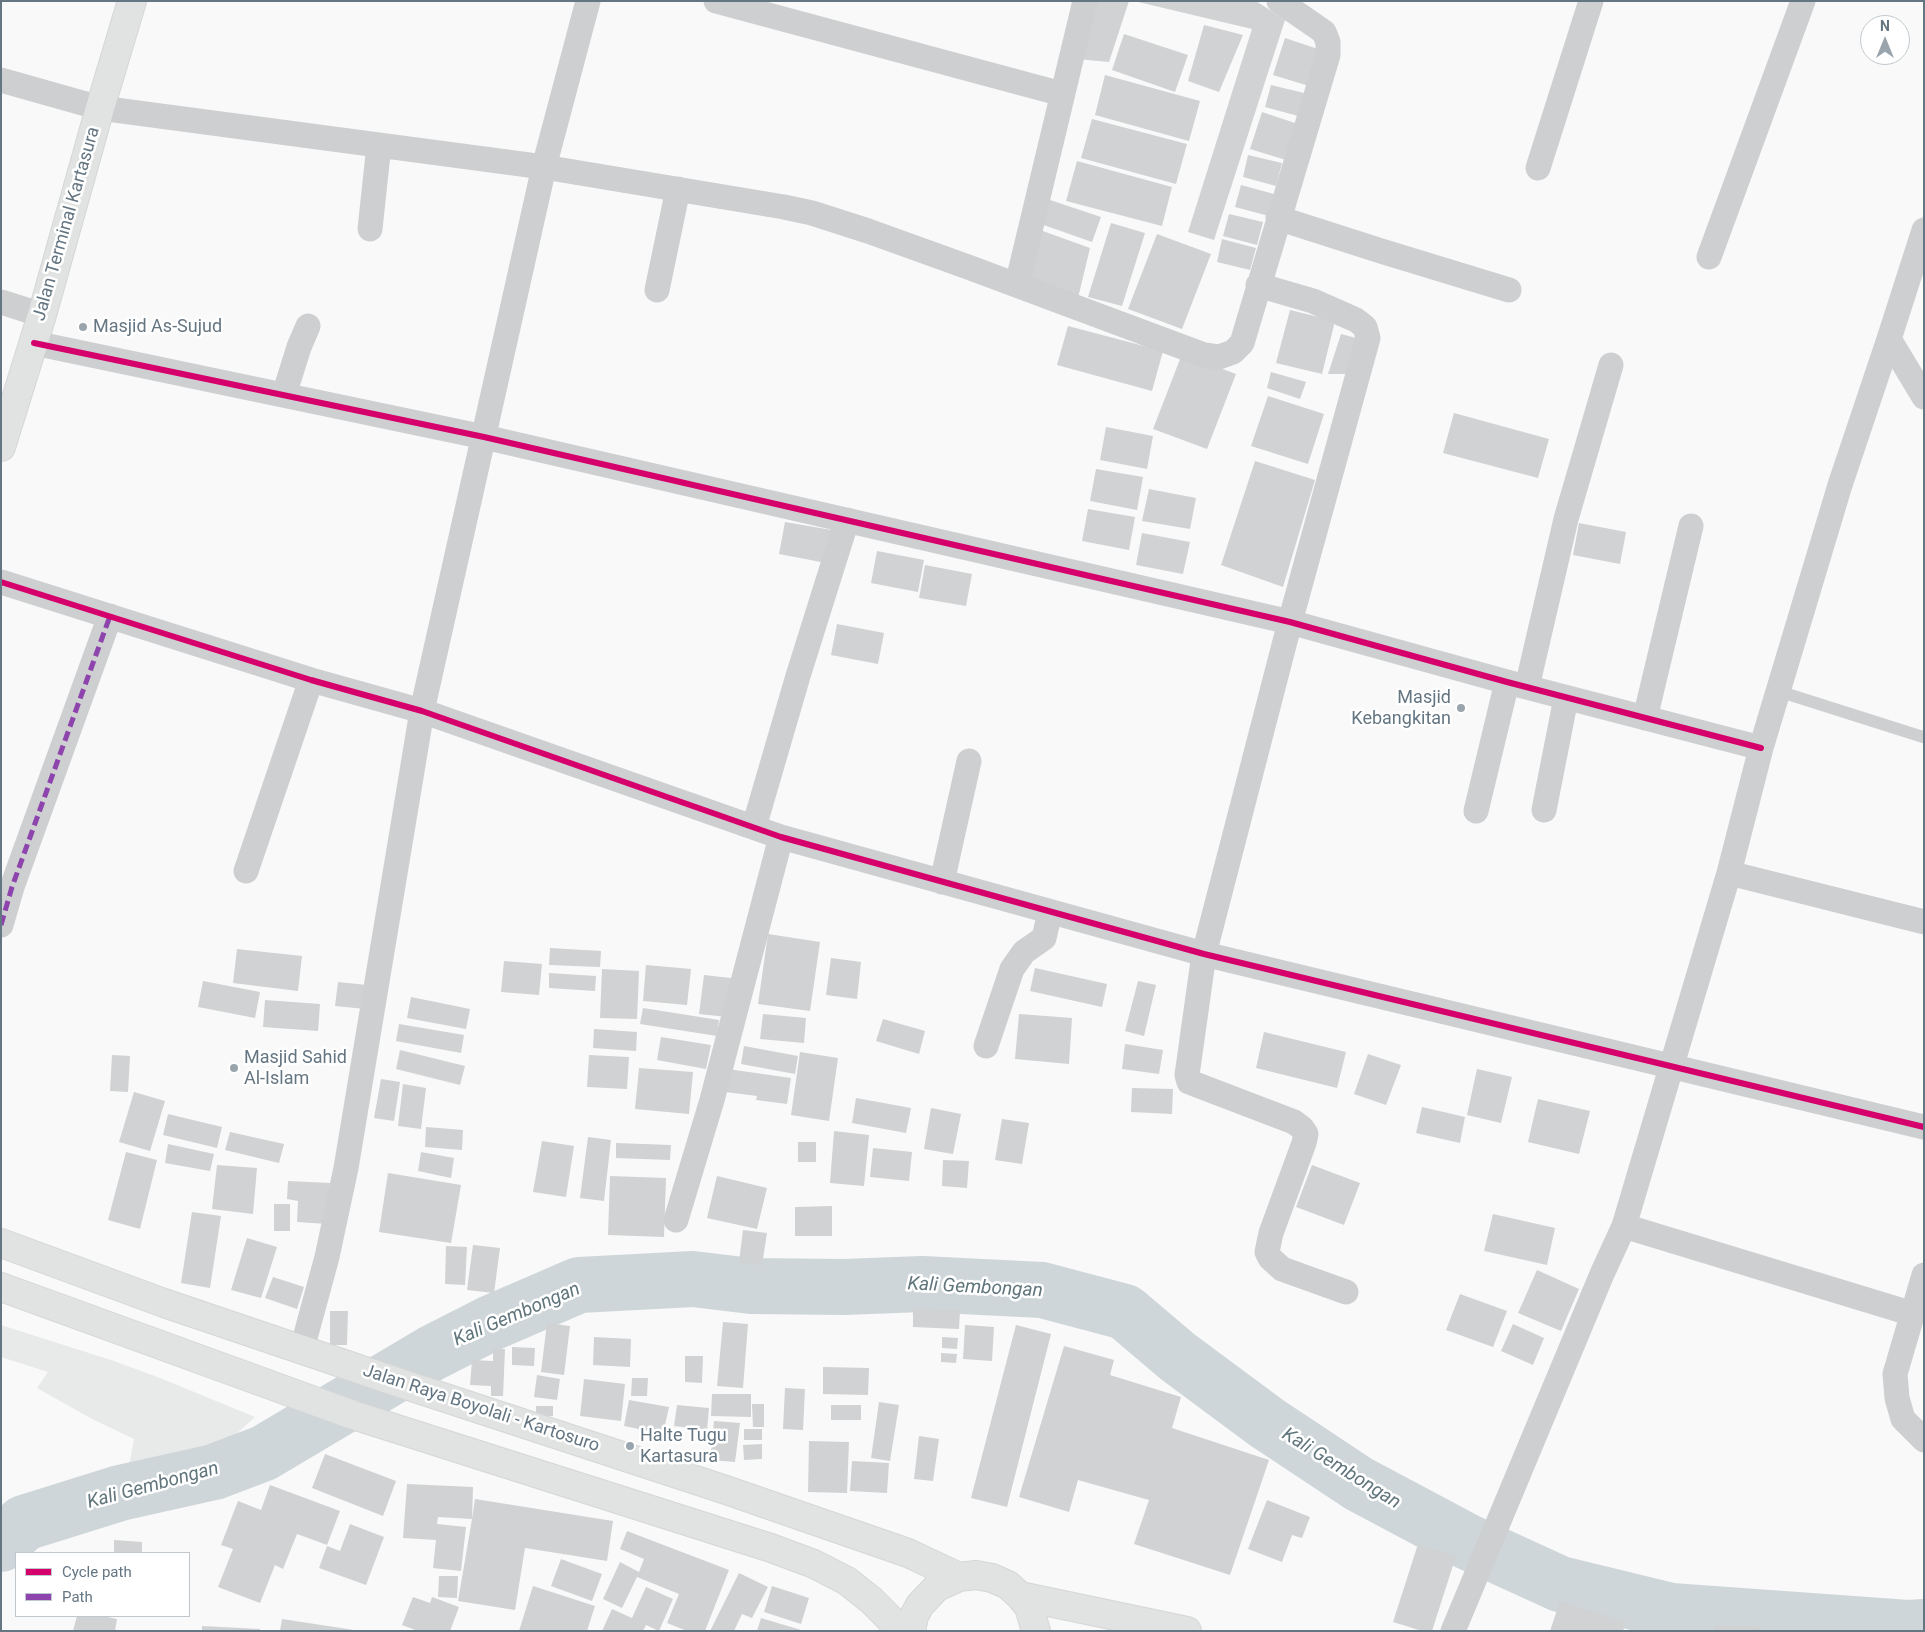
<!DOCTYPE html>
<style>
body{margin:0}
#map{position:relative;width:1925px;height:1632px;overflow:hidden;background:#f9f9f9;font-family:Roboto,sans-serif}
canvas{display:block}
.frame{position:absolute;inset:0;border:2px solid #657683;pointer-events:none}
.legend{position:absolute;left:15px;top:1552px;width:175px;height:65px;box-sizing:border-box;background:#fff;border:1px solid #c1c8cd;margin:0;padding:6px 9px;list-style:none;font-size:15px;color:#657683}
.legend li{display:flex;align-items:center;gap:10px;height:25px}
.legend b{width:25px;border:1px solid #c1c8cd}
.north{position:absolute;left:1860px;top:15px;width:50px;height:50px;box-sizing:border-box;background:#fff;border:1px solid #c1c8cd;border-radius:50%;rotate:0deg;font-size:14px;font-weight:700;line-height:20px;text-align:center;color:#657683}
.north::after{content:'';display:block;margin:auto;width:18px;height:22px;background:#99a4ac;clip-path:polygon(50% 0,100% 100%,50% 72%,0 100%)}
</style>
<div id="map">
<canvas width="1925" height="1632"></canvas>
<div class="frame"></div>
<ul class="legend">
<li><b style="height:6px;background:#d6006c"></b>Cycle path</li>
<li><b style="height:6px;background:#8e44ad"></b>Path</li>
</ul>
<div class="north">N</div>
</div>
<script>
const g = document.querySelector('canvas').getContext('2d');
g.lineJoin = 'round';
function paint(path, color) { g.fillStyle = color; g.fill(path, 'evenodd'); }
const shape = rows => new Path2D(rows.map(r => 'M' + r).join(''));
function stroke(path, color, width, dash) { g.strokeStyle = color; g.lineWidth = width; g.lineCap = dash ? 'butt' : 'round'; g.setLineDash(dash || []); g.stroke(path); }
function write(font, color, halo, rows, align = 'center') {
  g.font = font + ' Roboto,sans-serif'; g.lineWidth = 5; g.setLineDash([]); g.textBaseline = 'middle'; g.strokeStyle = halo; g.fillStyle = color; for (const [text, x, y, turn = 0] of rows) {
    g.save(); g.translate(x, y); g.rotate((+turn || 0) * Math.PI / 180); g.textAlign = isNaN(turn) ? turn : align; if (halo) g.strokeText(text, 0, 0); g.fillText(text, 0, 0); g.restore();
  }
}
paint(shape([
 [1,1325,114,1361,160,1378,255,1417,210,1458,128,1472,134,1439,90,1418,37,1388,48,1372,1,1357]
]), '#e8e9e9');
stroke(shape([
 [1,1544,24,1523,120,1493,214,1472,264,1453,432,1353,491,1323,579,1285,693,1279,751,1286,844,1287,922,1284,1042,1290,1125,1312,1178,1357,1267,1423,1359,1484,1468,1542,1560,1584,1671,1611,1908,1628,1924,1627]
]), '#ced6d9', 56);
paint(shape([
 [1094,1,1129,1,1109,62,1077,59],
 [1134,1,1256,1,1285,20,1214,240,1188,232,1252,29],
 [1204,25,1243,35,1219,92,1188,81],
 [1124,34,1188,55,1175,92,1112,70],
 [1285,38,1321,50,1309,86,1273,75],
 [1105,75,1200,101,1189,141,1095,115],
 [1271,85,1304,93,1298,116,1265,107],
 [1262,112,1298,124,1286,160,1250,149],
 [1092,119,1187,144,1176,184,1081,158],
 [1248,155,1282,163,1276,186,1243,177],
 [1077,161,1172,187,1162,226,1066,201],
 [1241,185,1274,194,1269,216,1235,207],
 [1047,199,1101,217,1092,242,1038,223],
 [1229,214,1263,222,1257,245,1223,236],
 [1111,223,1145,233,1122,306,1088,297],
 [1040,230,1090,248,1078,298,1027,276],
 [1157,234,1211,254,1182,329,1128,309],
 [1222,239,1256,248,1250,270,1217,262],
 [1290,310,1335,321,1322,374,1276,363],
 [1068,326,1163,351,1152,391,1057,365],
 [1341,334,1360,339,1349,374,1328,374],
 [1182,354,1236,374,1207,449,1153,429],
 [1271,372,1306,382,1300,399,1267,388],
 [1268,396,1324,414,1308,464,1251,446],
 [1454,413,1549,439,1538,478,1443,453],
 [1106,427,1153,436,1147,469,1100,460],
 [1255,461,1315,480,1283,587,1221,565],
 [1096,469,1143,477,1137,510,1090,501],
 [1149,489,1196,498,1190,529,1142,521],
 [1088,509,1135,517,1129,550,1082,541],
 [785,522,832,530,826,563,779,554],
 [1579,523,1626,532,1620,564,1573,555],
 [1142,533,1190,542,1183,574,1136,565],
 [877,551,924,560,918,592,871,583],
 [925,565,972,574,966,606,919,598],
 [837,624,884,633,878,664,831,655],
 [768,934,820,942,810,1011,758,1004],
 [550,948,601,951,600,967,549,965],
 [237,949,302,956,298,991,233,983],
 [831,958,861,962,857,999,826,995],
 [504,961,542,964,539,995,501,992],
 [646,965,691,969,687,1005,643,1001],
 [1035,968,1107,984,1102,1007,1030,991],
 [602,969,639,971,637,1019,600,1018],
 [549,973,596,976,595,991,549,988],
 [704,975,731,978,727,1017,699,1014],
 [203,981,260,992,255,1018,198,1007],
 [1138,981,1156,985,1144,1036,1125,1031],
 [338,982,367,985,365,1009,335,1006],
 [411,997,470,1009,466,1029,407,1018],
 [265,1000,320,1004,318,1031,263,1027],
 [643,1008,719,1020,717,1036,640,1024],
 [763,1014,806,1018,804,1043,760,1039],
 [1019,1014,1072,1018,1069,1064,1015,1059],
 [883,1019,925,1031,919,1054,876,1041],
 [399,1024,464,1035,461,1053,396,1041],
 [594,1029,637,1032,636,1051,593,1048],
 [1264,1032,1346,1052,1337,1088,1256,1068],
 [661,1037,711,1045,706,1069,657,1060],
 [1125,1044,1163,1050,1159,1074,1122,1069],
 [744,1046,798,1056,795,1074,741,1064],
 [400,1050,465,1066,460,1085,396,1069],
 [800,1052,838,1058,829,1121,791,1115],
 [1368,1054,1401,1065,1386,1105,1354,1094],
 [112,1055,130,1056,128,1092,110,1091],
 [589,1055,629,1057,627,1089,587,1087],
 [639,1068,693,1072,689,1114,635,1109],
 [728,1069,791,1078,787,1104,756,1100,757,1096,725,1092],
 [1477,1069,1512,1077,1501,1123,1467,1115],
 [381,1079,400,1082,394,1121,374,1118],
 [403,1084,426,1088,421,1129,398,1126],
 [1132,1088,1173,1089,1172,1114,1131,1112],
 [134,1092,165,1101,150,1151,119,1142],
 [856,1098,911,1108,906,1133,852,1123],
 [1538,1099,1590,1111,1579,1154,1528,1142],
 [1422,1107,1465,1117,1460,1143,1416,1133],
 [931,1108,961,1114,953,1154,924,1149],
 [168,1114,222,1127,217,1148,163,1135],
 [1002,1119,1029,1123,1022,1164,995,1160],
 [426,1127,463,1130,462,1150,425,1147],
 [834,1131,869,1135,864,1186,830,1183],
 [230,1132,284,1144,279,1163,225,1150],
 [588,1137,611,1140,604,1201,580,1198],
 [542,1141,574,1146,566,1197,533,1192],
 [798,1142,816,1142,816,1162,798,1162],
 [616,1143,671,1145,670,1160,616,1158],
 [168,1144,214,1154,210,1171,165,1163],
 [873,1148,912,1152,909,1181,870,1177],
 [126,1152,157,1160,140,1229,108,1220],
 [421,1152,454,1158,451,1178,418,1171],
 [943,1160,969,1161,967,1188,942,1186],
 [217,1165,257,1168,253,1214,212,1209],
 [1312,1165,1360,1183,1344,1225,1296,1207],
 [388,1173,461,1185,451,1243,379,1232],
 [610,1176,666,1178,664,1237,608,1235],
 [717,1176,767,1188,757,1229,707,1218],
 [288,1181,330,1183,327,1224,297,1222,298,1201,287,1199],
 [274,1204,290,1204,290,1231,274,1231],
 [832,1206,832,1236,795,1236,795,1207],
 [192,1212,221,1216,210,1288,181,1283],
 [1493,1214,1555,1228,1547,1265,1484,1251],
 [743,1230,767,1233,762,1265,739,1262],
 [247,1238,277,1247,261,1298,231,1290],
 [473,1245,500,1248,494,1293,467,1290],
 [446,1246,467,1247,465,1285,445,1284],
 [1537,1270,1579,1289,1561,1331,1518,1313],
 [273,1277,304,1287,297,1309,265,1298],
 [1460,1294,1507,1311,1493,1347,1446,1330],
 [913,1309,960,1310,959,1329,913,1327],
 [330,1311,348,1311,347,1345,330,1345],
 [723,1322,748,1324,743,1388,717,1386],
 [547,1323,570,1326,564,1375,541,1372],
 [1513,1324,1544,1338,1533,1365,1501,1351],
 [965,1325,994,1327,992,1361,963,1359],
 [1016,1325,1051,1334,1007,1507,971,1498],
 [594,1337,631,1339,630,1367,593,1365],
 [942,1337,958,1338,957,1349,942,1348],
 [1064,1346,1114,1360,1110,1375,1181,1397,1172,1428,1269,1460,1230,1575,1134,1544,1149,1500,1078,1480,1069,1512,1019,1497],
 [512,1347,535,1348,534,1366,512,1365],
 [493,1349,505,1349,503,1396,491,1396,491,1386,470,1385,472,1360,493,1361],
 [941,1353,957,1354,956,1363,941,1362],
 [685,1356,703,1356,702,1383,685,1382],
 [823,1367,869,1368,868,1395,823,1394],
 [537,1375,560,1379,557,1400,534,1397],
 [632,1378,648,1378,647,1396,631,1396],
 [584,1379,625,1384,621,1421,580,1416],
 [785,1388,805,1389,803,1430,783,1429],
 [712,1394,751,1394,751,1417,711,1416],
 [629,1400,669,1407,663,1434,624,1426],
 [879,1402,899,1405,890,1461,871,1458],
 [752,1404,764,1404,764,1427,753,1427],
 [677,1405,709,1408,707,1430,674,1426],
 [831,1405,861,1405,861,1420,831,1420],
 [536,1406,553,1406,553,1416,536,1416],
 [714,1421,740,1423,735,1462,710,1460],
 [744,1429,762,1429,762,1440,744,1440],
 [919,1436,939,1439,933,1481,914,1479],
 [809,1441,849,1442,847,1493,808,1492],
 [762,1444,762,1459,744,1460,743,1445],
 [325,1454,396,1481,383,1516,312,1488],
 [852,1461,889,1463,887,1493,850,1491],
 [407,1484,473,1487,472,1519,475,1499,613,1521,607,1561,525,1548,515,1610,458,1601,472,1519,438,1517,437,1524,466,1527,461,1571,433,1568,436,1540,403,1538],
 [270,1485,340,1511,327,1545,297,1534,283,1569,275,1565,260,1603,218,1587,233,1549,221,1545,238,1501,261,1510],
 [1267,1500,1310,1517,1302,1538,1292,1535,1282,1562,1248,1549],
 [350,1524,384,1537,366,1585,319,1568,327,1546,340,1551],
 [627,1531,729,1570,705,1631,687,1631,667,1623,679,1594,637,1577,622,1608,603,1599,620,1562,639,1572,644,1559,620,1549],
 [114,1540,142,1542,142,1553,114,1553],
 [1418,1544,1456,1556,1432,1631,1422,1631,1393,1622],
 [561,1559,602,1574,592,1601,551,1586],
 [739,1573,768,1587,752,1618,742,1614,734,1631,710,1631],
 [439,1576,458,1576,457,1598,438,1597],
 [533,1586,595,1606,587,1631,519,1631],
 [772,1586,809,1598,801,1624,764,1612],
 [646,1587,673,1599,659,1631,646,1625,643,1631,602,1631,612,1609,632,1618],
 [413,1597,430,1603,432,1597,459,1607,450,1631,418,1631,402,1625],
 [1560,1601,1626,1622,1623,1631,1550,1631],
 [77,1616,103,1616,117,1619,115,1631,73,1631],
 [761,1618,801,1630,801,1631,757,1631],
 [282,1619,354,1630,354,1631,280,1631],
 [1714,1625,1761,1627,1761,1631,1714,1631],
 [202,1626,260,1629,260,1631,202,1631]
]), '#d0d2d3');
const secondary = shape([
 [1,447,42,315,100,108,132,1]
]);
const highway = shape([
 [1,1243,164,1303,409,1386,726,1490,908,1553,959,1577],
 [1,1287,353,1415,771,1548,814,1564,847,1581,871,1600,902,1631],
 [1020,1596,1187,1631],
 [911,1631,914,1616,920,1605,937,1587,959,1577,976,1575,992,1578,1008,1585,1020,1596,1029,1607,1036,1631]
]);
stroke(secondary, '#d5d6d7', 30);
stroke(highway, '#d5d6d6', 30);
stroke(shape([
 [1778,691,1923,737]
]), '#cecfd0', 12);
stroke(shape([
 [716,1,1062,94],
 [1,80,100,108,544,167,784,207,812,213,868,231,968,267,1204,355,1219,357,1233,352,1242,343,1328,55,1328,42,1324,32,1279,1],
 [1538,168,1591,1],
 [1278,218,1381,251,1509,290],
 [370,229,379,145],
 [1709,257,1803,1],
 [1017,285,1085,1],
 [1258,285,1313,301,1356,320,1365,327,1368,338,1290,622,1204,954,1187,1075,1189,1082,1192,1083,1294,1122,1302,1128,1306,1134,1304,1143,1271,1233,1267,1252,1270,1258,1282,1269,1346,1292],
 [657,290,678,189],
 [1,302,42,315],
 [1889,339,1924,397],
 [34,343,484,437,1290,622,1507,682,1761,748],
 [284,395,299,347,308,326],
 [1,582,311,680,422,711,781,837,1204,954,1924,1127],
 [1527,687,1566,519,1611,365],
 [1645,718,1691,526],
 [1544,810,1566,698],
 [1476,811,1507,682],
 [754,827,798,676,847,520],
 [246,871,311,680],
 [1729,873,1924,922],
 [942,882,969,761],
 [1,925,12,887,110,616],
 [986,1046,1012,969,1024,952,1044,938,1050,912],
 [676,1220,712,1100,781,837],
 [1624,1226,1913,1314],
 [1924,1275,1895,1374,1897,1398,1903,1419,1924,1440],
 [302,1349,327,1257,346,1168,422,711,544,167,588,1],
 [1453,1631,1602,1274,1624,1226,1729,873,1761,748,1840,485,1889,339,1924,230]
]), '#cecfd0', 25);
stroke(secondary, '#e1e2e2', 28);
stroke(highway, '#e1e2e2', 28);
stroke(shape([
 [1,925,12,887,110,616]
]), '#8e44ad', 5, [10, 5]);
stroke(shape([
 [34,343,484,437,1290,622,1507,682,1761,748],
 [1,582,311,680,422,711,781,837,1204,954,1924,1127]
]), '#d6006c', 6);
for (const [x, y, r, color] of [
 [83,327,5,"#99a4ac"],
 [1461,708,5,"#99a4ac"],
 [234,1068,5,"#99a4ac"],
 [630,1446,5,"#99a4ac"]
]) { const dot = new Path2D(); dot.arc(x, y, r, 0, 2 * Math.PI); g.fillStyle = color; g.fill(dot); stroke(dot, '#fff', 2); }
write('18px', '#657683', '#fff', [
 ["Jalan Terminal Kartasura",67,224,-74],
 ["Jalan Raya Boyolali - Kartosuro",481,1409,18]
]);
write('18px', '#657683', '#fff', [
 ["Masjid As-Sujud",93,327],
 ["Masjid",1451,698,"right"],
 ["Kebangkitan",1451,719,"right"],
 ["Masjid Sahid",244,1058],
 ["Al-Islam",244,1079],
 ["Halte Tugu",640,1436],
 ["Kartasura",640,1457]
], 'left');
write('italic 19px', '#60757c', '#fff', [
 ["Kali Gembongan",975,1288,3],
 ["Kali Gembongan",517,1315,-23],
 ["Kali Gembongan",1341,1469,32],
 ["Kali Gembongan",153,1486,-15]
]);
</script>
